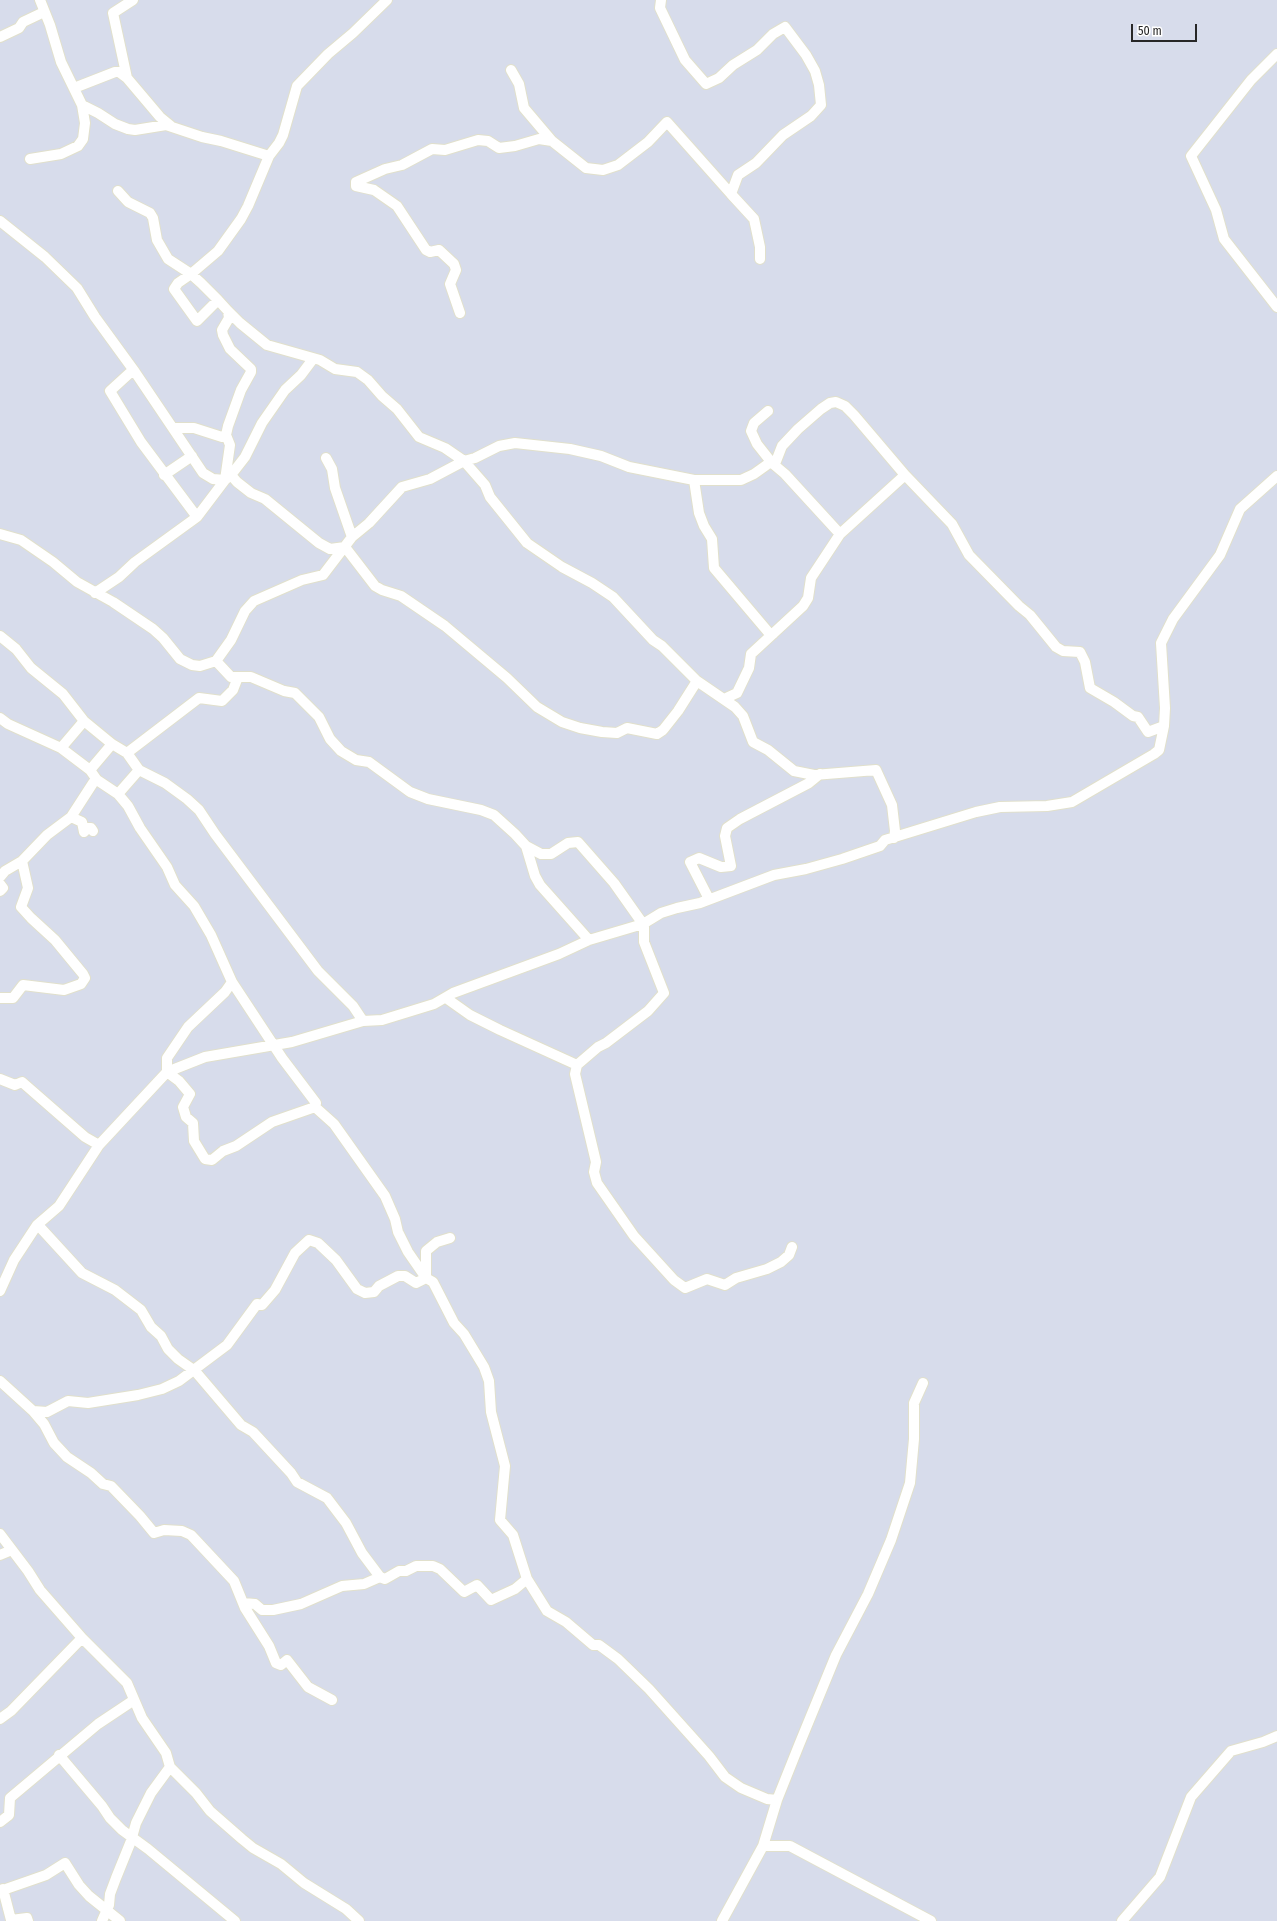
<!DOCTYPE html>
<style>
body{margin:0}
#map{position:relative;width:1277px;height:1921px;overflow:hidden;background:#d7dceb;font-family:"Fira Sans Condensed",sans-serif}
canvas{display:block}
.scale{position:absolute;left:1131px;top:24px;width:66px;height:18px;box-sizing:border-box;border:2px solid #272727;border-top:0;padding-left:5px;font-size:12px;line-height:14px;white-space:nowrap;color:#272727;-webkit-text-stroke:3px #fff;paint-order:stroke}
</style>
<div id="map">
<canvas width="1277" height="1921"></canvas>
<div class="scale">50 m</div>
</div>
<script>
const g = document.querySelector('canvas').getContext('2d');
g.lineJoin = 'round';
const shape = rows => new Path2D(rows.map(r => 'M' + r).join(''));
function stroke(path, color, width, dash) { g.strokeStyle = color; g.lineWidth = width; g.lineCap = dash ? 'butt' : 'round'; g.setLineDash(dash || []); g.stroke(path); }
const street = shape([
 [0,37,19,28,23,22,44,12],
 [1277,54,1251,80,1191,156,1216,210,1224,239,1277,307],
 [511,70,519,84,524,108,552,141],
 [127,78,113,13,133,0],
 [74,88,115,72,119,72,127,78,160,117,171,126],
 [82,105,98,113,115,124,128,129,135,130,166,125,202,137,221,141,269,156],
 [30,159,61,154,78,146,83,139,85,123,82,105,61,62,50,25,40,0],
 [118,191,128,202,150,213,153,218,157,240,168,259,191,274,218,251,241,219,248,206,269,156,279,143,283,135,297,86,328,54,353,33,387,0],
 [731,194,754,219,760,247,760,259],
 [0,221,45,257,77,288,95,317,135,372,203,473,213,479,225,480,231,475,245,457,262,423,285,390,301,375,313,359],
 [218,300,197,321,174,289,178,283,191,274,201,283,218,300,228,311,240,323,267,345,320,360,335,369,357,372,368,380,382,396,397,409,419,437,445,448,464,461,485,485,490,497,527,543,562,567,592,583,613,597,653,640,662,646,697,681,678,711,663,730,657,734,627,728,617,733,602,732,580,728,562,722,537,707,507,678,445,626,401,596,382,590,375,586,345,547,330,549,319,543,265,499,251,493,237,482,231,475],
 [460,313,450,284,456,270,454,264,439,250,430,252,426,250,397,206,374,190,356,186,356,182,385,169,402,165,432,149,445,150,478,140,488,141,499,148,515,146,539,139,552,141,586,168,603,170,618,165,648,142,667,122,731,194,738,175,756,163,783,135,811,116,821,105,819,85,815,71,806,55,785,27,773,34,757,50,733,65,719,78,706,84,685,60,660,8,661,0],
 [133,370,110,391,141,442,197,517],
 [768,411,754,423,751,431,757,444,772,463],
 [174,428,194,428,222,437,226,435],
 [326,458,332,469,335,488,352,537],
 [775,464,782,446,798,429,821,409,830,403,836,402,845,406,854,415,905,475],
 [164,475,192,456],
 [694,480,699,513,704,526,712,539,714,568,769,633,773,634],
 [0,534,21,540,53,562,77,582,113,602,153,629,163,638,180,659,192,665,200,666,216,661,231,640,245,611,254,601,302,580,323,575,352,537,369,523,402,487,430,479,464,461,475,458,499,446,515,443,570,449,601,456,629,467,694,480,741,480,754,474,768,464,772,463,785,474,840,534,905,475,952,524,969,555,1019,606,1030,615,1056,647,1063,651,1080,652,1085,662,1090,688,1114,702,1133,716,1138,717,1148,732,1164,726],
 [95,593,119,577,135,562,197,517,225,480,230,445,226,435,228,426,241,390,251,372,251,369,230,349,223,335,222,330,229,318,228,311],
 [0,636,16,649,31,668,63,694,84,721,61,748],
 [216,661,231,677,251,677,284,691,295,693,319,717,330,739,341,751,356,760,369,762,410,792,428,799,481,810,494,815,515,834,526,846,535,876,540,885,589,940],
 [697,681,735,707,743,716,753,742,768,750,794,771,814,775,876,770,892,805,895,831,894,838],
 [724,699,737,693,749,668,751,654,803,606,808,598,811,578,840,534],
 [0,718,8,724,61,748,90,770,97,780,118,794,139,770,165,783,187,799,199,810,215,834,318,971,353,1006,363,1021],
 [84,721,112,744,127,753],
 [90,770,112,744],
 [139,770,127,753,199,698,222,701,233,690,238,677],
 [118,794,128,806,140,828,167,867,175,885,194,906,211,935,232,982,282,1058,316,1103,315,1107,272,1122,236,1146,223,1151,212,1160,205,1159,194,1141,193,1123,186,1117,183,1107,190,1094,179,1081,167,1072,167,1058,188,1027,225,992,232,982],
 [71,817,82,822,84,832,88,828,91,828,93,831],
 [526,846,541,854,551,854,568,843,578,842,614,883,643,924],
 [0,877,5,871,22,861,47,835,71,817,93,783,97,780],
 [0,884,3,888,0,891],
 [709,899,690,862,699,858,721,867,731,866,725,836,727,828,740,819,809,783,820,774],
 [0,998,13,998,23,985,64,990,81,984,85,978,83,974,55,940,31,918,21,907,28,888,22,861],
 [446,998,470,1015,500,1030,577,1065,598,1047,606,1043,648,1011,664,993,644,942,644,923],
 [577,1065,575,1074,596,1162,594,1172,597,1183,634,1236,674,1280,685,1288,707,1279,725,1285,736,1278,767,1269,781,1262,789,1255,792,1247],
 [0,1079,15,1085,22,1082,85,1137,99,1145],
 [315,1107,334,1124,385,1196,395,1219,398,1232,408,1252,426,1278,433,1282,454,1323,464,1334,484,1367,489,1381,491,1412,505,1466,500,1520,513,1535,527,1579,547,1611,566,1622,593,1645,599,1645,618,1659,649,1689,709,1756,725,1777,741,1788,767,1799,777,1800],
 [38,1225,82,1273,115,1290,141,1310,151,1327,161,1336,168,1349,178,1359,195,1371,241,1425,253,1432,291,1473,297,1482,327,1498,346,1523,362,1553,380,1577],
 [0,1291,14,1260,37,1225,59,1206,99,1145,167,1072,205,1057,292,1042,363,1021,382,1020,434,1004,453,993,559,954,589,940,643,924,661,913,677,908,700,903,774,875,806,869,842,859,880,846,885,840,976,812,1000,807,1047,806,1072,802,1154,754,1159,750,1164,726,1165,708,1161,643,1173,619,1220,555,1240,509,1277,476],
 [0,1381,33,1411,44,1424,54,1443,67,1457,91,1473,103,1484,111,1486,140,1516,154,1533,164,1530,182,1531,191,1535,234,1581,245,1608,269,1646,276,1663,281,1665,287,1660,308,1687,332,1700],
 [33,1411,47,1412,68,1401,88,1403,138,1395,162,1389,179,1381,227,1345,257,1304,262,1305,275,1290,295,1253,309,1240,318,1243,336,1260,357,1289,365,1293,374,1292,379,1286,398,1276,405,1276,416,1283,426,1278,426,1251,437,1242,450,1238],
 [0,1534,28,1571,40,1590,82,1638,127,1683,142,1718,166,1753,170,1767,196,1793,210,1811,242,1839,253,1848,281,1864,304,1883,346,1909,359,1921],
 [0,1555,12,1550],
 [243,1603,255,1604,262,1610,273,1610,301,1604,342,1586,364,1584,380,1577,385,1579,399,1571,406,1571,416,1566,433,1566,440,1569,464,1592,477,1585,491,1600,515,1589,527,1579],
 [0,1719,11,1711,82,1638],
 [59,1755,102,1806,110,1818,122,1830,148,1849,235,1921],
 [0,1822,9,1815,10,1798,98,1724,134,1700],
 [763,1846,790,1846,931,1921],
 [3,1889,11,1920,27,1918,28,1921],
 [0,1891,46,1875,65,1863,79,1885,89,1896,120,1921],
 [102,1921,109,1905,110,1894,116,1878,131,1841,136,1823,151,1793,170,1767],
 [722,1921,763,1846,777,1800,799,1745,836,1655,868,1594,891,1540,910,1483,914,1439,914,1403,923,1383],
 [1122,1921,1160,1877,1191,1797,1231,1751,1263,1742,1277,1736]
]);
stroke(street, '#e1e0cc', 12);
stroke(street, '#fff', 10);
</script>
